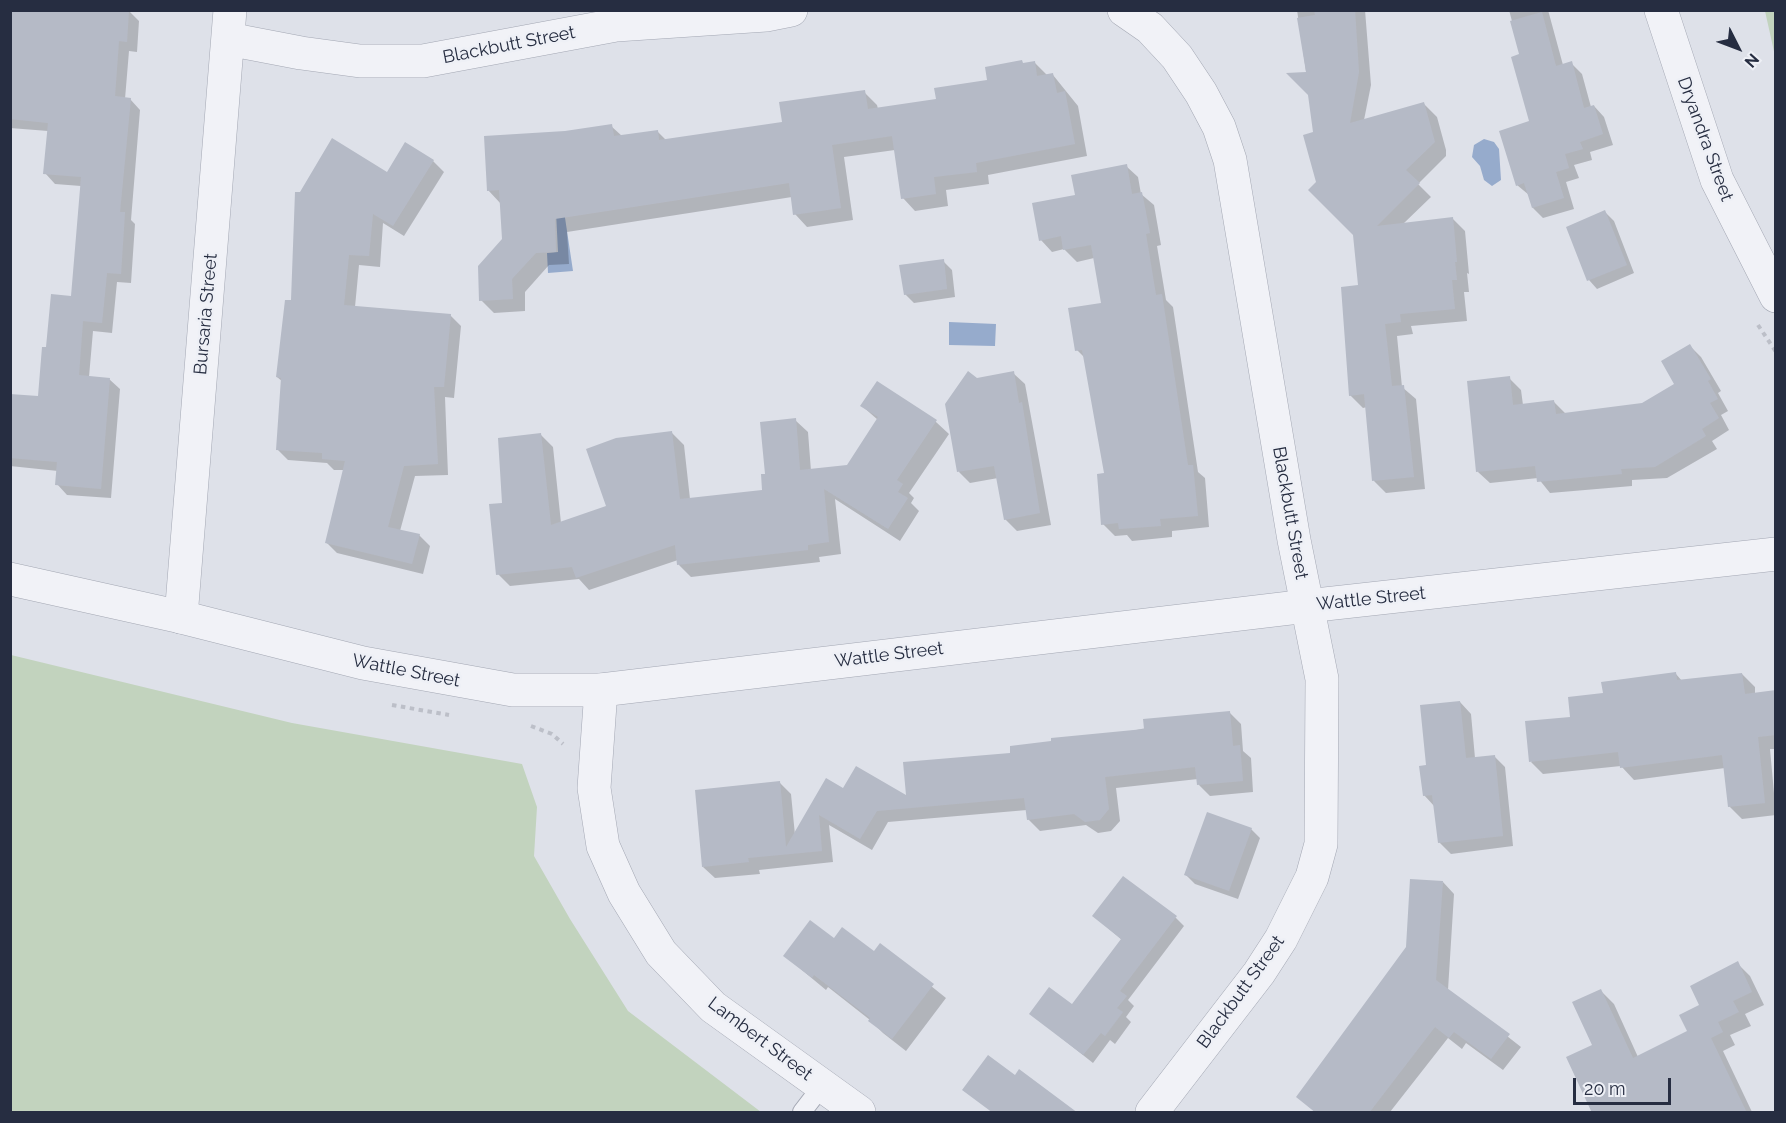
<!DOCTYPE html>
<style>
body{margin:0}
#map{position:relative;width:1786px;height:1123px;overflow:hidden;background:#dee1e9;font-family:Raleway,sans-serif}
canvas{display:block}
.frame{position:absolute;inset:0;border:12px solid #262d41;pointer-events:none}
.north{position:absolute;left:1708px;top:18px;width:60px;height:60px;-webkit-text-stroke:4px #eef0f6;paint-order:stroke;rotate:132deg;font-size:16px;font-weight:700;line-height:24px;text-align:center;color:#262d41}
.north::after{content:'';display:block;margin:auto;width:21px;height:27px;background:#262d41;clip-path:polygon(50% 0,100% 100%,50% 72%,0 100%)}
.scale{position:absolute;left:1573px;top:1078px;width:98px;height:27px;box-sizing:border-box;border:3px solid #262d41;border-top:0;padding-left:8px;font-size:18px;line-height:21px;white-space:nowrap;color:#262d41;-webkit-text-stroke:4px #eef0f6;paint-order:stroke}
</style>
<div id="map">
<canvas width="1786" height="1123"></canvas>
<div class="frame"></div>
<div class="north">N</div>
<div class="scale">20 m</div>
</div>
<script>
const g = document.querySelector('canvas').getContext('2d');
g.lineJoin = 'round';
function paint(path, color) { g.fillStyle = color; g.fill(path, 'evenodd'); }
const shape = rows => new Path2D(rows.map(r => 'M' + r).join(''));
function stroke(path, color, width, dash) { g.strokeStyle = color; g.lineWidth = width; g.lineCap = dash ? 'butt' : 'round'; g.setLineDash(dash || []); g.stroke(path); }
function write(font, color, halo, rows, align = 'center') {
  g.font = font + ' Raleway,sans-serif'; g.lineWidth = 5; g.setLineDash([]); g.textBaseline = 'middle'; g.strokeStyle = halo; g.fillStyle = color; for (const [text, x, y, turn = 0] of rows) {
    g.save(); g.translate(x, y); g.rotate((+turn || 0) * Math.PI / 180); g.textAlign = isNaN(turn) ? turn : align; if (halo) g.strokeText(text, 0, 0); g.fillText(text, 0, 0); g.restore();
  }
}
paint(shape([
 [1765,11,1775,11,1775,56],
 [11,655,292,723,522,764,537,807,534,856,570,919,628,1011,761,1112,11,1112]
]), '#c2d3be');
paint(shape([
 [1484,139,1494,142,1499,149,1501,180,1492,186,1484,180,1480,166,1472,157,1474,145],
 [564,211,573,271,548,273,547,253,558,252,556,212],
 [949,322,996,324,995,346,949,345]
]), '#96abcc');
paint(shape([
 [10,10,129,11,139,21,137,52,129,51,125,99,130,99,140,110,131,220,135,224,131,283,117,282,112,333,93,331,89,377,109,379,120,389,111,498,67,495,57,484,58,471,10,466,10,395,40,398,48,349,73,297,81,186,55,184,45,173,48,131,10,128],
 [1297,10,1365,10,1371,85,1364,120,1424,104,1437,117,1446,150,1446,156,1418,184,1431,197,1403,224,1452,218,1465,231,1469,274,1467,273,1469,292,1464,292,1467,321,1411,326,1413,334,1397,336,1402,387,1416,399,1425,489,1386,493,1374,481,1367,407,1363,408,1350,395,1360,287,1354,235,1317,183,1315,133],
 [1509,10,1548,10,1563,65,1571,63,1582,74,1591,107,1594,106,1604,117,1613,145,1590,152,1592,160,1574,165,1579,178,1566,182,1574,209,1543,218,1533,208,1529,195,1517,185,1531,122,1521,55],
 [1034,62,1048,76,1053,75,1078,106,1087,156,988,175,989,184,946,190,948,206,915,211,903,198,895,150,844,157,853,220,807,227,795,214,792,197,567,232,569,264,549,265,525,292,525,311,494,313,481,300,503,240,501,204,488,190,565,133,611,126,622,136,657,131,667,141,784,123,864,92,877,105,878,109,937,101],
 [433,161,444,172,404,236,383,223,380,267,359,265,355,307,450,315,461,326,454,398,445,397,448,475,415,476,400,531,419,535,430,546,423,574,337,553,326,542,344,470,334,470,327,463,288,460,277,449,283,382,277,377,292,302,388,174],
 [1126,166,1138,177,1141,194,1154,205,1161,245,1157,246,1166,300,1173,307,1198,472,1205,478,1209,527,1172,531,1172,537,1132,541,1127,535,1115,536,1103,524,1105,474,1085,358,1077,350,1103,304,1094,258,1077,262,1064,249,1052,252,1041,240,1077,196],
 [1605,212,1614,221,1634,273,1597,289,1589,280],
 [943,261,952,270,955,297,914,303,905,294],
 [1690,346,1701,357,1721,391,1718,393,1728,411,1721,415,1729,430,1712,441,1717,449,1667,478,1632,480,1632,486,1550,493,1538,478,1490,483,1478,472,1509,378,1521,390,1523,405,1554,402,1566,414,1642,404,1676,384],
 [1013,373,1025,384,1051,525,1017,531,1005,519,998,478,970,483,959,472,977,379],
 [877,383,936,422,949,434,909,493,914,498,911,503,919,511,900,541,835,499,841,554,819,557,820,562,691,577,679,565,678,560,589,590,579,579,510,586,498,574,503,504,541,435,553,447,561,523,608,507,672,433,684,445,690,499,764,491,766,475,795,420,808,432,811,471,848,467,878,420,862,406],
 [1676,674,1682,681,1742,674,1755,687,1755,694,1776,692,1776,749,1770,749,1776,815,1742,819,1729,806,1725,768,1634,780,1621,766,1543,774,1531,762,1571,718,1605,694],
 [1460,702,1471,714,1475,758,1494,756,1505,767,1513,846,1451,854,1439,842,1435,807,1424,795,1427,766],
 [1229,712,1241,724,1243,751,1251,758,1253,792,1210,796,1199,785,1198,779,1116,788,1120,821,1111,831,1098,833,1086,825,1040,831,1028,819,1027,810,888,822,872,850,829,825,833,862,759,870,760,874,715,878,703,867,780,783,791,794,795,835,843,790,908,798,1012,754],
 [1251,829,1260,838,1238,899,1195,884,1186,875],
 [1443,882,1454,894,1448,990,1521,1047,1503,1070,1466,1043,1462,1049,1448,1038,1390,1112,1315,1112,1298,1097,1407,948],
 [1094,916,1176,918,1184,926,1128,1000,1134,1006,1126,1017,1131,1022,1115,1044,1110,1040,1093,1063,1031,1014,1072,1006,1122,940],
 [834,940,874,954,880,945,946,998,906,1051,883,1033,870,1020,828,987,826,990,785,956],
 [1737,963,1750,976,1764,1005,1745,1014,1751,1026,1730,1035,1735,1045,1723,1051,1752,1112,1593,1112,1594,1046,1601,991,1614,1004,1638,1057,1689,1032,1701,1006]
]), '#0003');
paint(shape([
 [10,10,129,10,127,42,119,41,115,96,131,98,120,212,125,212,121,274,107,273,102,323,83,321,79,375,110,378,101,489,55,485,57,462,10,458,10,394,38,396,42,347,46,347,51,294,71,296,81,177,43,174,48,123,10,119],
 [1314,10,1355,10,1359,72,1350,123,1424,102,1435,142,1406,170,1420,183,1377,226,1453,217,1457,262,1455,262,1457,280,1452,280,1455,309,1400,314,1401,322,1385,324,1392,386,1404,385,1414,477,1372,481,1364,394,1349,396,1341,287,1358,285,1353,235,1308,190,1316,182,1303,135,1313,132,1308,95,1286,73,1306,72,1297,18,1315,15],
 [1542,12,1556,66,1572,61,1584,108,1594,105,1603,134,1580,142,1583,149,1565,154,1569,168,1556,172,1564,198,1532,208,1524,183,1516,186,1499,131,1529,121,1511,57,1519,54,1510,21],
 [1022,60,1023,63,1035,61,1037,76,1053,73,1057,93,1065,91,1075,144,976,163,977,172,934,177,936,194,901,199,892,136,832,145,841,208,793,215,789,183,555,219,556,252,536,253,512,279,513,299,479,301,478,266,502,239,499,190,487,191,484,136,565,131,612,124,614,136,658,130,659,140,782,122,779,102,865,90,868,109,936,99,934,88,987,80,985,67],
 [332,138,387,172,405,142,434,160,393,226,373,214,369,256,349,255,344,305,451,314,444,387,434,387,438,464,404,466,388,527,420,534,412,564,325,543,345,461,322,459,322,453,276,450,281,378,276,377,285,300,291,300,295,192,300,192],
 [1127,164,1132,194,1142,192,1150,233,1146,234,1156,295,1162,294,1188,465,1193,465,1198,516,1160,519,1161,526,1119,529,1118,523,1101,525,1097,474,1104,473,1082,350,1075,351,1068,308,1101,303,1091,245,1063,250,1061,236,1039,241,1032,203,1075,195,1071,175],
 [1605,210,1627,265,1587,281,1566,227],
 [944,259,947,289,904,295,899,265],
 [1690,344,1711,379,1708,381,1718,399,1710,403,1719,418,1702,429,1706,436,1655,467,1621,469,1622,474,1537,482,1535,466,1476,472,1467,381,1510,376,1513,405,1554,400,1556,414,1642,403,1674,384,1661,361],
 [968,371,977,378,1014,371,1019,403,1022,402,1040,513,1004,520,994,466,957,472,945,404],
 [877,381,937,420,897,480,903,484,898,492,908,498,888,529,824,489,829,542,808,545,808,550,677,565,675,545,576,578,572,567,496,575,489,504,502,503,498,438,541,433,551,525,606,506,586,449,616,438,672,431,680,499,762,490,761,474,765,474,760,422,796,418,800,470,847,465,878,417,860,406],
 [1676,672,1677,680,1742,673,1745,694,1776,690,1776,735,1758,737,1765,803,1728,807,1722,755,1620,768,1618,752,1529,762,1525,721,1570,717,1568,697,1603,693,1601,682],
 [1460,701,1466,758,1495,755,1503,836,1438,843,1432,795,1423,796,1419,766,1426,765,1420,705],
 [1230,711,1233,746,1240,745,1243,781,1197,785,1195,767,1105,777,1109,809,1100,820,1085,822,1074,814,1027,820,1024,798,877,811,860,839,819,815,822,851,748,858,749,862,702,867,695,790,780,781,786,847,826,778,843,788,856,766,906,795,903,762,1010,753,1010,746,1051,741,1051,738,1144,729,1143,719],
 [1207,812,1252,828,1229,891,1184,875],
 [1123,876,1177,916,1120,991,1127,996,1117,1008,1123,1012,1105,1036,1101,1033,1083,1055,1029,1014,1049,987,1072,1004,1121,939,1092,916],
 [1410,879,1443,881,1436,980,1510,1034,1491,1059,1454,1032,1449,1038,1435,1027,1369,1113,1316,1113,1296,1097,1406,947],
 [810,920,834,938,842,927,874,951,880,943,934,984,892,1039,868,1021,870,1018,814,975,812,978,783,956],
 [1738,961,1752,992,1733,1001,1739,1012,1718,1022,1723,1032,1711,1038,1747,1113,1592,1113,1566,1057,1592,1045,1572,1002,1601,989,1633,1058,1687,1031,1679,1015,1699,1005,1690,986],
 [988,1055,1015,1075,1019,1069,1078,1113,993,1113,962,1090]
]), '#b5bac6');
const service = shape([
 [802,1112,822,1086]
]);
const minor = shape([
 [1124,10,1150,28,1177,57,1201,93,1219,127,1230,160,1294,540,1322,679,1321,844,1312,877,1281,939,1259,973,1152,1112],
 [228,39,301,53,360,61,423,61,616,25,766,15,791,10],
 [181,617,230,10],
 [601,690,594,788,603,846,624,893,661,953,713,1007,859,1112]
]);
const tertiary = shape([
 [1661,10,1717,180,1776,296],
 [10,579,181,617,363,663,513,690,601,690,1307,606,1776,554]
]);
stroke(service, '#a3a7b3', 20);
stroke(minor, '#a3a7b3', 34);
stroke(tertiary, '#a3a7b3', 34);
stroke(shape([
 [1758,325,1776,352],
 [392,705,449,715],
 [531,726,552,734,563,744]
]), '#bcbfc8', 4, [4.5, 4.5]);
stroke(service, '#f1f2f7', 18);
stroke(minor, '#f1f2f7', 33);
stroke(tertiary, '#f1f2f7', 33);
write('18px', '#262d41', '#eef0f6', [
 ["Blackbutt Street",509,45,-11],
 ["Dryandra Street",1705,139,70],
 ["Bursaria Street",206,314,-85],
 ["Blackbutt Street",1290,513,80],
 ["Wattle Street",1371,599,-6],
 ["Wattle Street",889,655,-7],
 ["Wattle Street",406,671,11],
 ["Blackbutt Street",1241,992,-54],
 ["Lambert Street",760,1039,37]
]);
</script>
